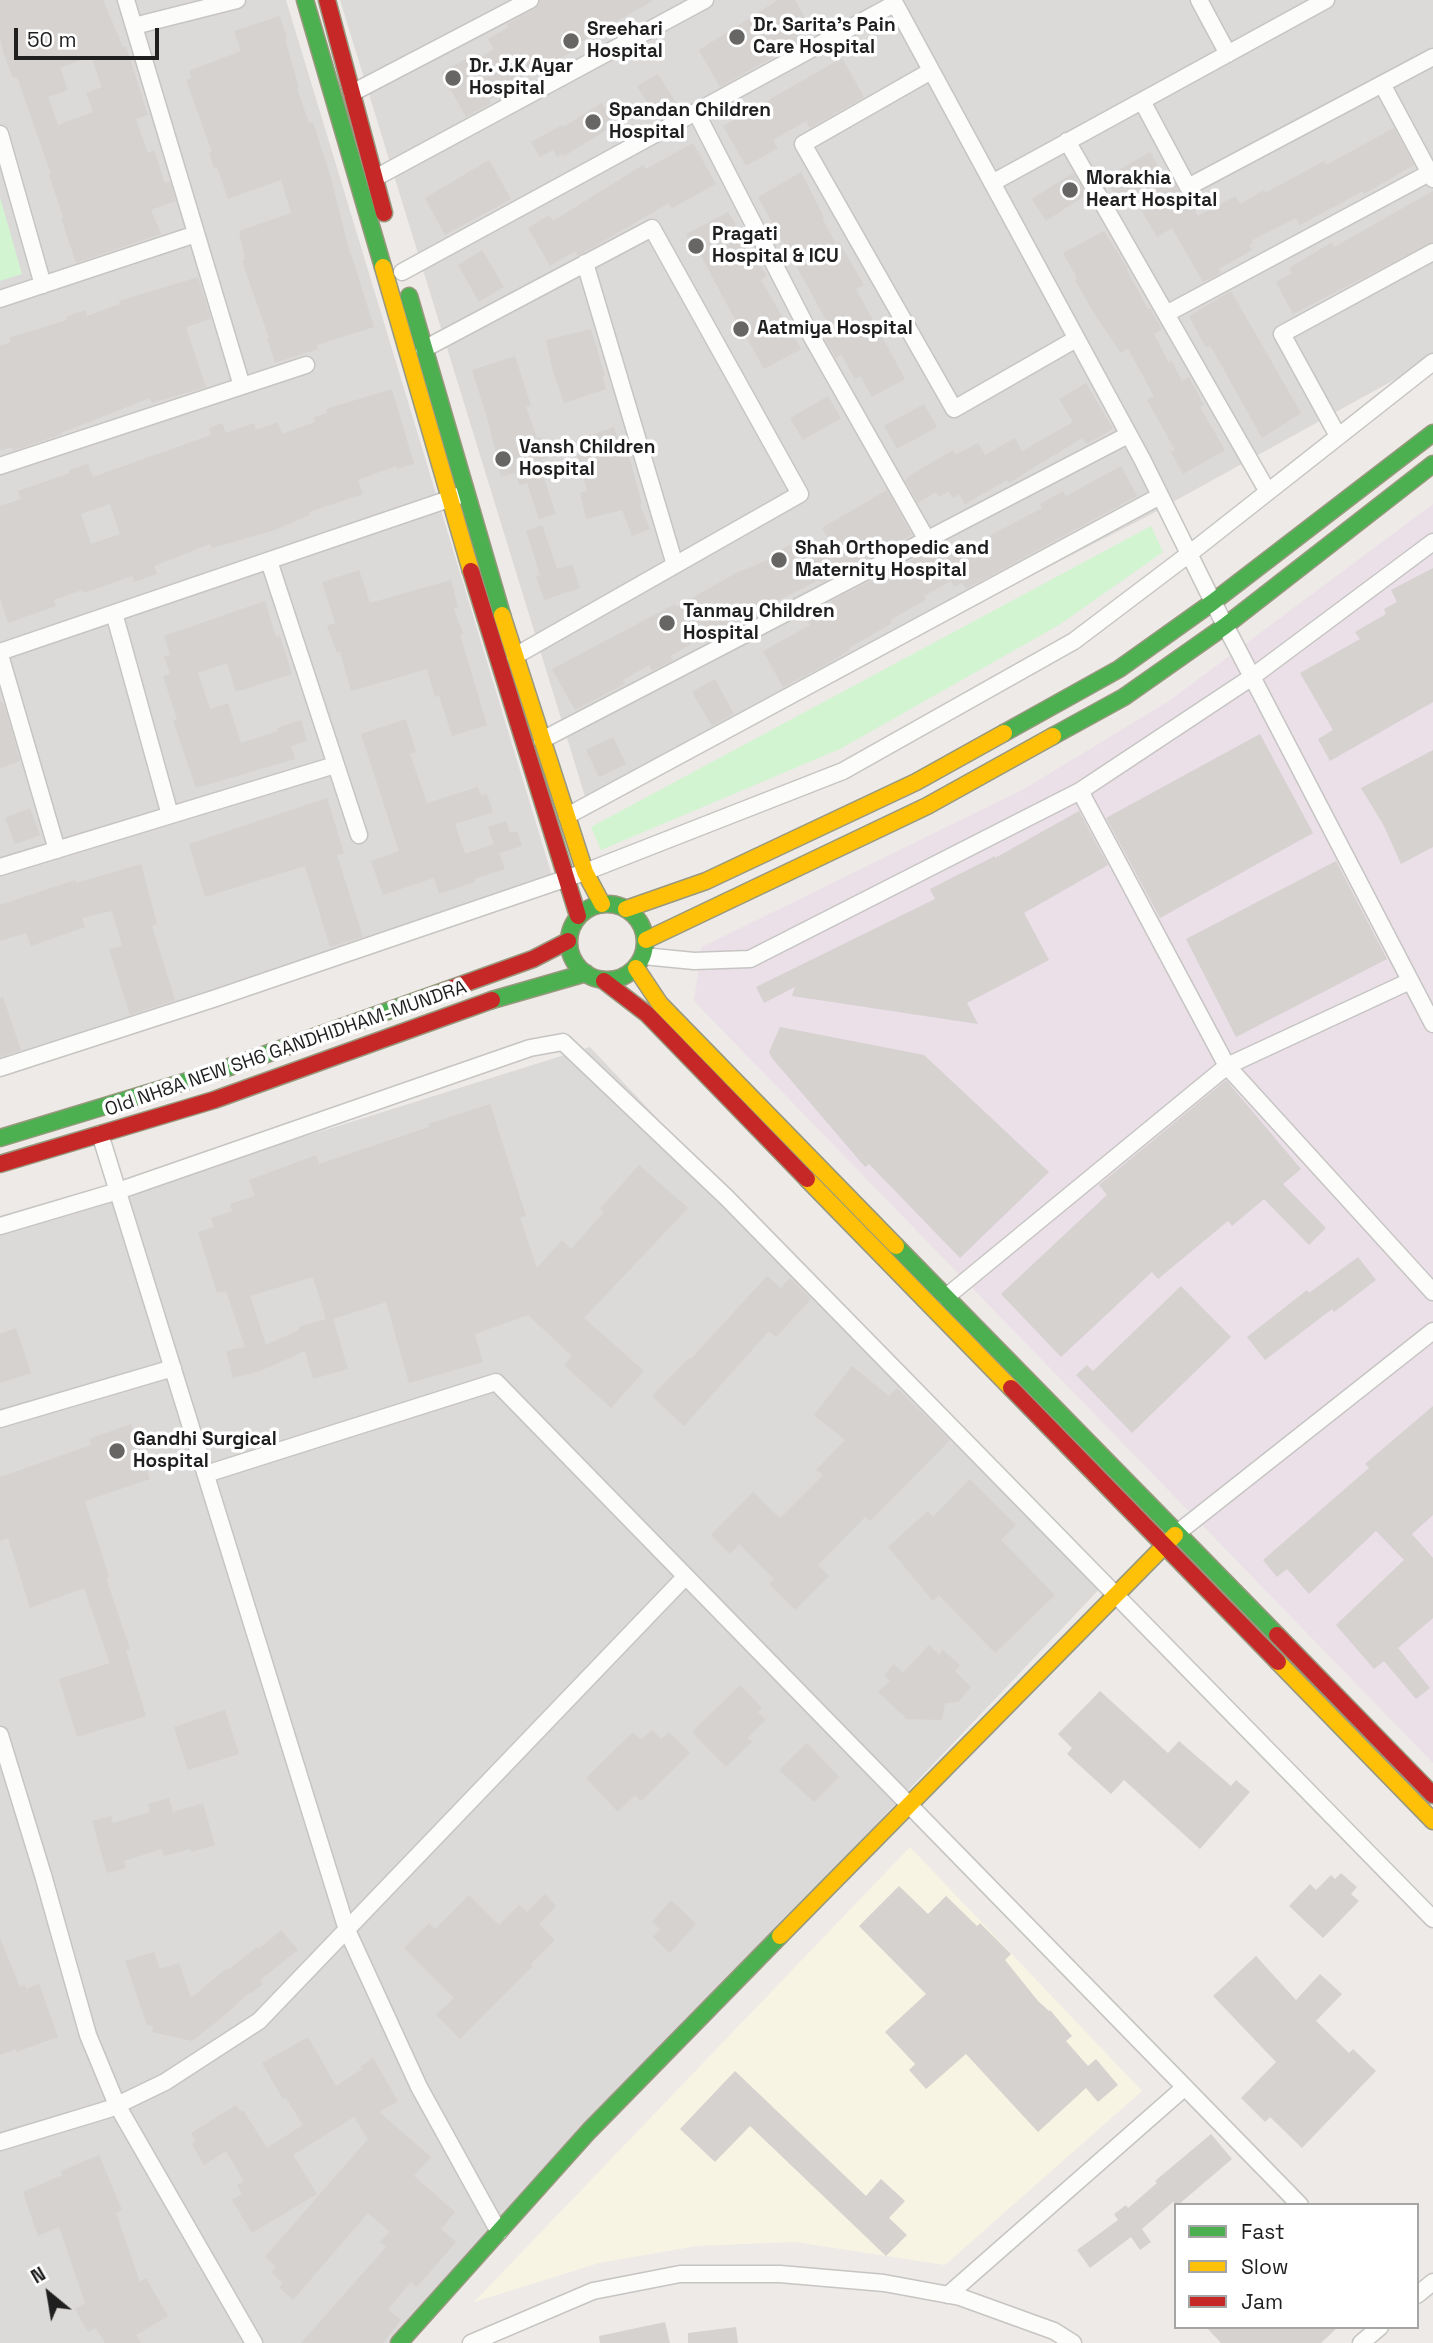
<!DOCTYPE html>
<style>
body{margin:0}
#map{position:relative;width:1433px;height:2343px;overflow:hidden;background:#edeae7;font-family:"Space Grotesk",sans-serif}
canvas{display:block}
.legend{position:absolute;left:1174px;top:2203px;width:245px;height:126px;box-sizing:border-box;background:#fff;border:2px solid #a5a5a5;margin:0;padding:9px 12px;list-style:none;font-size:21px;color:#1f1f1f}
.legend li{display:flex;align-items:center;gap:14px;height:35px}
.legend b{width:35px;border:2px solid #a5a5a5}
.north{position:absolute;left:14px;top:2259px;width:70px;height:70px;-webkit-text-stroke:5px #fff;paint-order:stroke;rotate:330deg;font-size:19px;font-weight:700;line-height:28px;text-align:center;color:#1f1f1f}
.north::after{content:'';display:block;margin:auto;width:24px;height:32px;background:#1f1f1f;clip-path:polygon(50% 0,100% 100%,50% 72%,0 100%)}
.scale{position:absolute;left:14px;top:28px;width:145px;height:32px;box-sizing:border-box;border:4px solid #1f1f1f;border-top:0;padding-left:9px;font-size:21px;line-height:24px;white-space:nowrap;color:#1f1f1f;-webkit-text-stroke:5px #fff;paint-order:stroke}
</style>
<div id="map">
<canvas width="1433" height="2343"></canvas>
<ul class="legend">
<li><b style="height:9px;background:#4caf50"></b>Fast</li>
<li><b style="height:9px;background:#ffc107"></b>Slow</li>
<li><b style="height:9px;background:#c62828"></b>Jam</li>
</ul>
<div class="north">N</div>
<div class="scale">50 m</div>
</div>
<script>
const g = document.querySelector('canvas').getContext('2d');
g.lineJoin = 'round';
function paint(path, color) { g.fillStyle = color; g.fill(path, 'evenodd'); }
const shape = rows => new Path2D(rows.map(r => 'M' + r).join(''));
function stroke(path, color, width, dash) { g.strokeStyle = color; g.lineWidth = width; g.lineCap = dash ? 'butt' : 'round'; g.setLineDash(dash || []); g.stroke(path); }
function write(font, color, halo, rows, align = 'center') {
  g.font = font + ' "Space Grotesk",sans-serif'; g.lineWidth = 7; g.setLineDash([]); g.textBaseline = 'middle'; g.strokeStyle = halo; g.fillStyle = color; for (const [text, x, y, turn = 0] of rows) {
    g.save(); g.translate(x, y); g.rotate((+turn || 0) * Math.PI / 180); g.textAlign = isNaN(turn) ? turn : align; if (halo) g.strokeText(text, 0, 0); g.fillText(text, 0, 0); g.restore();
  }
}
paint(shape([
 [0,0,286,0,553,879,0,1063],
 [340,0,1433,0,1433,356,1412,370,1144,518,587,803],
 [590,1047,815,1286,1108,1580,752,1955,391,2343,0,2343,0,1232]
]), '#dcdad9');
paint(shape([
 [1433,504,1433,1763,694,1001,702,947,1024,789,1169,701]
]), '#ebdfe8');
paint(shape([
 [910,1847,1142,2091,945,2265,795,2242,697,2246,599,2263,474,2302]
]), '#f7f4e3');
paint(shape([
 [0,197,22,274,0,281],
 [1151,526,1163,552,1059,625,840,749,601,850,591,827]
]), '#d3f4d1');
paint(shape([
 [0,0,103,0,123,47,126,46,148,115,136,119,148,153,154,150,165,183,170,181,176,201,151,210,161,234,76,263,61,218,63,217,49,175,51,174,17,77,13,78,3,52,0,37],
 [91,56,102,87,86,93,93,112,58,125,48,97,68,90,60,68],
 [540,0,654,0,577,44,579,48,557,60,555,57,511,82,513,86,489,100,491,103,466,117,441,72,466,59,469,64,494,49,488,39,509,27,507,24,535,9],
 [778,0,795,0,814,34,720,87,699,50],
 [280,16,287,39,285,39,299,88,297,89,309,123,313,122,330,175,350,254,351,254,374,327,317,345,318,349,275,363,267,338,269,338,243,264,242,261,245,260,239,231,291,213,281,180,228,199,217,167,214,168,209,153,212,152,186,80,191,78,189,71,241,51,234,31],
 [842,58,864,97,810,128,806,121,773,140,778,148,746,166,723,126],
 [658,74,680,109,658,120,637,86],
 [602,103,615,125,564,156,562,154,557,157,553,150,540,157,531,142,562,125,563,127],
 [1394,128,1414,165,1364,194,1363,191,1300,225,1296,218,1251,241,1253,244,1249,245,1252,250,1219,269,1221,273,1203,282,1172,228,1157,237,1132,194,1119,202,1105,178,1150,152,1167,181,1171,178,1179,192,1187,197,1198,216,1235,196,1240,204,1264,190,1265,193,1324,161,1326,165],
 [693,143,716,184,672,208,669,203,578,256,575,251,550,266,528,228,549,215,553,221,643,165,646,169],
 [489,160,511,199,445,235,425,198],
 [801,172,824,217,822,218,836,244,839,242,864,285,856,289,905,379,872,397,860,376,855,379,841,354,836,358,822,334,831,329,758,197],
 [1073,173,1086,195,1046,221,1032,199],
 [1433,191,1433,242,1293,314,1276,282,1292,273,1289,268,1332,242,1334,247],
 [728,212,767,276,761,280,801,349,764,369,747,338,742,341,734,327,738,325,701,256,698,257,686,234],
 [1104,231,1128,269,1127,270,1148,309,1150,308,1162,329,1154,334,1169,363,1172,361,1182,381,1189,377,1204,405,1200,407,1225,450,1183,474,1171,452,1175,450,1147,400,1154,396,1128,349,1121,353,1097,318,1075,280,1077,278,1063,253],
 [482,250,504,287,479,302,458,265],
 [198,277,211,319,186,327,206,387,152,403,150,398,61,433,62,434,13,451,12,447,0,451,0,346,11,342,9,338,67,320,66,317,85,310,87,316,120,304,119,301],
 [1231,291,1301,413,1262,438,1210,345,1206,348,1189,316],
 [591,329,605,376,602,377,606,389,564,403,552,368,546,340],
 [515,356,531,406,526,407,537,438,542,437,547,458,541,459,543,465,540,466,556,514,539,519,527,483,519,485,515,473,501,477,489,424,472,370],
 [1086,383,1113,429,1086,444,1082,438,1009,483,1007,480,965,504,959,494,953,498,949,491,939,497,936,492,918,503,905,480,911,475,953,450,955,455,978,443,985,455,1015,438,1022,451,1073,422,1059,399],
 [392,389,414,464,397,469,396,466,358,480,363,494,309,512,310,515,275,530,212,548,210,544,154,566,157,574,134,582,132,576,84,593,82,590,54,600,56,606,8,623,0,599,0,506,21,499,18,491,70,473,69,470,88,464,93,477,211,435,209,428,222,423,226,433,254,423,256,430,278,422,282,434,315,422,314,417,327,413,326,409],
 [110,504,120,534,91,544,81,514],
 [828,396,841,418,803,440,790,418],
 [924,404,937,427,897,449,884,426],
 [614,427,623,453,628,452,642,504,640,505,650,529,632,536,622,510,586,519,580,493,587,491,574,441],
 [1121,466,1137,496,966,589,962,583,954,587,951,581,924,596,926,600,890,620,892,623,849,648,850,650,829,663,783,687,763,651,810,625,807,621,834,606,831,601,940,546,945,555,962,545,965,549,1042,508,1040,504,1063,491,1066,496],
 [887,490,912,535,821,583,819,580,763,608,766,612,717,637,714,631,670,656,673,660,652,671,649,665,623,680,625,684,575,710,552,669,675,604,676,607,736,573,770,559,769,556,790,545,796,558,829,540,822,528],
 [542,525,557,569,572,564,580,588,544,600,536,576,540,575,526,531],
 [1433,568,1433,702,1330,761,1318,739,1333,730,1300,673,1360,639,1355,632,1386,614,1384,609,1397,602,1391,590],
 [359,570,370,603,451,580,458,607,454,609,463,634,460,635,487,725,452,736,439,695,435,697,427,669,351,691,340,652,337,653,327,626,335,623,322,582],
 [265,601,276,637,280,636,292,674,236,692,227,663,198,673,210,709,228,703,241,743,278,731,277,728,301,720,307,741,291,746,295,759,196,788,173,721,177,719,163,676,170,674,164,656,170,655,164,636],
 [715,679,734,714,712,726,692,692],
 [0,700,4,704,20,761,0,768],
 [406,719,416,752,410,754,427,803,478,787,481,796,487,794,493,812,455,824,465,854,494,844,488,827,506,821,510,833,517,831,522,846,499,853,505,869,474,879,475,882,439,894,434,878,383,895,371,861,399,851,361,734],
 [1260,734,1313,833,1160,918,1106,818],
 [613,737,626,764,599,777,586,750],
 [1433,750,1433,847,1401,864,1384,826,1361,788],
 [327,798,344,853,337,855,363,937,330,947,305,866,205,897,189,844],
 [30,808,40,835,15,844,5,818],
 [1079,811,1108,865,1024,913,1049,960,967,1003,978,1024,792,996,795,987,764,1003,756,987,935,899,930,889,995,856,995,858],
 [1336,861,1387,959,1236,1037,1186,939],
 [141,864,157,924,152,926,175,1000,130,1015,109,949,122,946,112,911,82,918,85,927,31,946,26,933,0,941,0,905,75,880,76,883],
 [3,997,21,1050,0,1057,0,998],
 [780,1027,924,1055,1049,1172,960,1258,869,1164,865,1167,772,1058,769,1052],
 [1226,1080,1301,1169,1283,1184,1326,1228,1309,1245,1264,1199,1232,1226,1228,1221,1158,1279,1152,1272,1061,1357,1001,1294,1107,1195,1099,1185],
 [490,1104,526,1216,520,1218,537,1268,562,1240,571,1249,604,1212,600,1209,639,1165,688,1208,584,1318,644,1371,611,1408,564,1365,572,1356,528,1315,475,1334,483,1362,409,1383,386,1302,333,1319,348,1369,313,1379,305,1351,260,1371,233,1378,226,1351,245,1347,226,1291,217,1293,198,1232,214,1227,211,1218,232,1211,230,1204,255,1196,249,1180,316,1155,319,1164,429,1127,428,1124],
 [313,1277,326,1319,298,1327,299,1330,266,1345,250,1296],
 [1358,1257,1376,1280,1334,1312,1332,1309,1265,1360,1247,1337,1307,1290,1309,1293],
 [767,1276,781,1288,790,1278,811,1299,776,1337,769,1331,684,1426,652,1396,689,1358,691,1359],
 [1181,1286,1231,1337,1132,1433,1076,1375,1087,1365,1093,1371],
 [16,1328,31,1373,0,1383,0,1334],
 [852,1366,889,1396,897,1388,950,1440,870,1521,865,1517,818,1565,829,1576,795,1610,769,1584,774,1579,739,1544,730,1554,711,1535,753,1492,780,1518,823,1475,816,1470,845,1440,814,1415],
 [1433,1406,1433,1515,1412,1534,1433,1558,1433,1618,1398,1648,1430,1688,1416,1699,1384,1661,1374,1669,1336,1625,1404,1560,1376,1531,1309,1594,1287,1569,1277,1577,1263,1560,1369,1468,1365,1464],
 [131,1424,150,1479,85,1501,109,1577,106,1578,130,1649,126,1651,146,1716,77,1737,59,1679,110,1663,84,1588,30,1608,8,1538,0,1541,0,1477,91,1445,89,1439],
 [970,1479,1016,1525,1001,1540,1055,1595,995,1653,939,1595,933,1601,888,1547,928,1511,933,1517],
 [929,1645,939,1655,943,1650,960,1665,955,1671,971,1687,958,1702,945,1703,942,1720,907,1719,878,1692,890,1681,884,1675,894,1664,903,1673],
 [740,1685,762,1708,758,1712,766,1720,747,1738,752,1742,726,1767,692,1732],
 [1100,1691,1168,1753,1179,1741,1231,1786,1236,1780,1250,1792,1200,1849,1124,1780,1111,1794,1067,1754,1072,1748,1058,1734],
 [225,1710,239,1754,188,1770,174,1727],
 [652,1730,661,1739,669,1732,690,1753,641,1801,635,1795,618,1812,586,1778,633,1732,641,1740],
 [807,1743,839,1777,814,1802,779,1770],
 [169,1798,173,1812,203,1803,215,1845,191,1852,190,1849,164,1856,162,1849,124,1861,126,1868,107,1873,92,1821,111,1816,113,1823,150,1812,148,1804],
 [1341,1873,1357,1887,1351,1894,1359,1901,1323,1938,1289,1906,1310,1884,1316,1890,1331,1875,1335,1879],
 [899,1886,928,1914,946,1896,977,1926,980,1923,1011,1954,1005,1960,1038,2001,1049,2011,1050,2010,1072,2036,1066,2041,1088,2066,1096,2059,1118,2085,1098,2102,1086,2088,1038,2132,966,2054,926,2089,909,2070,915,2064,885,2032,926,1994,859,1926],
 [545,1894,556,1906,539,1924,555,1940,531,1964,533,1966,460,2039,436,2015,454,1998,404,1948,429,1923,435,1929,469,1895,499,1925,519,1905,527,1912],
 [671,1900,696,1924,670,1953,653,1937,660,1930,652,1922],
 [281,1930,298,1950,260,1980,263,1984,250,1994,249,1993,220,2019,192,2041,152,2032,153,2026,147,2025,125,1961,154,1952,160,1969,179,1963,191,1998,227,1968,228,1970,257,1947,259,1949],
 [0,1938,20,1987,25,1985,26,1989,39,1984,58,2037,16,2052,16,2049,0,2055],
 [1256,1956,1296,2000,1320,1974,1342,1994,1316,2021,1349,2053,1353,2049,1376,2071,1302,2148,1270,2117,1265,2122,1241,2098,1276,2062,1213,1996],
 [308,2037,336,2086,362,2069,360,2067,373,2058,398,2101,379,2112,431,2157,414,2176,455,2212,441,2229,456,2242,417,2287,411,2282,388,2309,401,2320,383,2343,301,2343,386,2247,380,2242,390,2232,368,2213,293,2300,279,2287,283,2283,271,2272,276,2267,265,2257,368,2139,354,2117,293,2155,317,2194,252,2233,232,2200,242,2194,237,2185,244,2181,226,2151,204,2165,192,2144,196,2141,191,2133,236,2105,240,2111,243,2110,267,2148,303,2125,286,2098,283,2099,262,2063],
 [735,2071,866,2196,881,2179,905,2201,889,2218,907,2235,886,2256,750,2126,715,2162,680,2129],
 [1211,2134,1232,2159,1178,2205,1173,2202,1142,2229,1151,2242,1140,2250,1131,2237,1090,2268,1077,2250,1118,2220,1114,2214,1126,2205,1128,2208,1157,2183,1155,2181],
 [99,2155,122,2210,116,2213,140,2282,146,2278,168,2316,136,2335,141,2343,105,2343,96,2328,88,2332,75,2309,85,2303,59,2227,38,2236,23,2192,62,2175,61,2171],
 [665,2322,670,2343,600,2343,599,2336],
 [736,2327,738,2343,688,2343,688,2333],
 [1206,2327,1338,2327,1321,2343,1221,2343]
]), '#d5d2d0');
const street = shape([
 [126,0,242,386],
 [893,0,1142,459,1213,602,1433,1024],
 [1199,0,1228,54],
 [134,26,237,0],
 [931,71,803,144,954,409,1076,339],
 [1382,84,1433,179],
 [352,93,530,0],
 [1142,101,1188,187,1433,57],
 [696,112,809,332,927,540],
 [0,134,43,285],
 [1067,141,1268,492],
 [375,178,705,0],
 [992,183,1326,0],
 [585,263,675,565],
 [402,272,894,4],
 [0,299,196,234],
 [1166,314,1433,171],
 [424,349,652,228,800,494,515,656],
 [1338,436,1282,334,1433,252],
 [0,466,306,365],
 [269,561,359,835],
 [114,613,170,815],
 [0,652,458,496],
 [0,655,57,850],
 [542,740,1128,435],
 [1080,791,1227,1066,1410,981],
 [567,816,1160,496],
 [0,867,335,765],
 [643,956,694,961,750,959,1080,791,1252,677,1433,542],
 [0,1068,216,998,585,872,843,771,1074,641,1189,554,1433,362],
 [100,1134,347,1930,419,2087,499,2232],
 [0,1226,118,1191,530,1048,563,1042,727,1198,1433,1919],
 [946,1297,1227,1066,1433,1292],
 [0,1419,173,1368],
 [206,1474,496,1382,1300,2205],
 [1176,1534,1433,1331],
 [0,1735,43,1875,88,2035,117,2105,254,2343],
 [0,2142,109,2109,165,2082,259,2021,685,1577],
 [948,2295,1185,2087],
 [1417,2295,1433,2282],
 [471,2343,593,2291,680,2274,780,2274,884,2283,960,2297,1054,2331,1073,2343],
 [1361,2343,1380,2327]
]);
const fast = shape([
 [305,0,383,267],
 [409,296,502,615],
 [1004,733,1119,669,1213,602,1433,433],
 [1053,736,1124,697,1225,626,1433,464],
 '569 942a38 38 0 1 1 76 0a38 38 0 1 1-76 0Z',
 [492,1000,586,973],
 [0,1138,204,1076,444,991],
 [896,1246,1277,1635],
 [399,2343,589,2131,780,1936]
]);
const slow = shape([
 [383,267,471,571],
 [502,615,585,872,602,904],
 [626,909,706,881,916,782,1004,733],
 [646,940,927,806,1053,736],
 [636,968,660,1004,896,1246],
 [807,1179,1011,1388],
 [1278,1662,1433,1821],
 [780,1936,1175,1535]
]);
const jam = shape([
 [327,0,384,213],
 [471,571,578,916],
 [604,981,647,1014,807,1179],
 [444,991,533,959,568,941],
 [0,1164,214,1100,492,1000],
 [1011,1388,1278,1662],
 [1277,1635,1433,1795]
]);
stroke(street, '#c6c5c3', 19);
stroke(fast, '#98987e', 19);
stroke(slow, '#98987e', 19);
stroke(jam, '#98987e', 19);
stroke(street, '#fcfcfb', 16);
stroke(fast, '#4caf50', 16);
stroke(slow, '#ffc107', 16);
stroke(jam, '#c62828', 16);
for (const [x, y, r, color] of [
 [737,37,9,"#676665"],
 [571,41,9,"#676665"],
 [453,78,9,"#676665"],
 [593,122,9,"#676665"],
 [1070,190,9,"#676665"],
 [696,246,9,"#676665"],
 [741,329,9,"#676665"],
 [503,459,9,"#676665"],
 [779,560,9,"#676665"],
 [667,623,9,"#676665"],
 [117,1451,9,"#676665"]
]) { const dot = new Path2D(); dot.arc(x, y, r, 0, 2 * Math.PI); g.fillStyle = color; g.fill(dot); stroke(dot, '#fff', 2.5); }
write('bold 19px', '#1f1f1f', '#fff', [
 ["Dr. Sarita's Pain",753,26],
 ["Care Hospital",753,48],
 ["Sreehari",587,30],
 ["Hospital",587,52],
 ["Dr. J.K Ayar",469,67],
 ["Hospital",469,89],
 ["Spandan Children",609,111],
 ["Hospital",609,133],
 ["Morakhia",1086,179],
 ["Heart Hospital",1086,201],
 ["Pragati",712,235],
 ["Hospital & ICU",712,257],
 ["Aatmiya Hospital",757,329],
 ["Vansh Children",519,448],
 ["Hospital",519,470],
 ["Shah Orthopedic and",795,549],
 ["Maternity Hospital",795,571],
 ["Tanmay Children",683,612],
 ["Hospital",683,634],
 ["Gandhi Surgical",133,1440],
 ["Hospital",133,1462]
], 'left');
write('19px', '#1f1f1f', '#fff', [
 ["Old NH8A NEW SH6 GANDHIDHAM-MUNDRA",286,1049,-19]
]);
</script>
